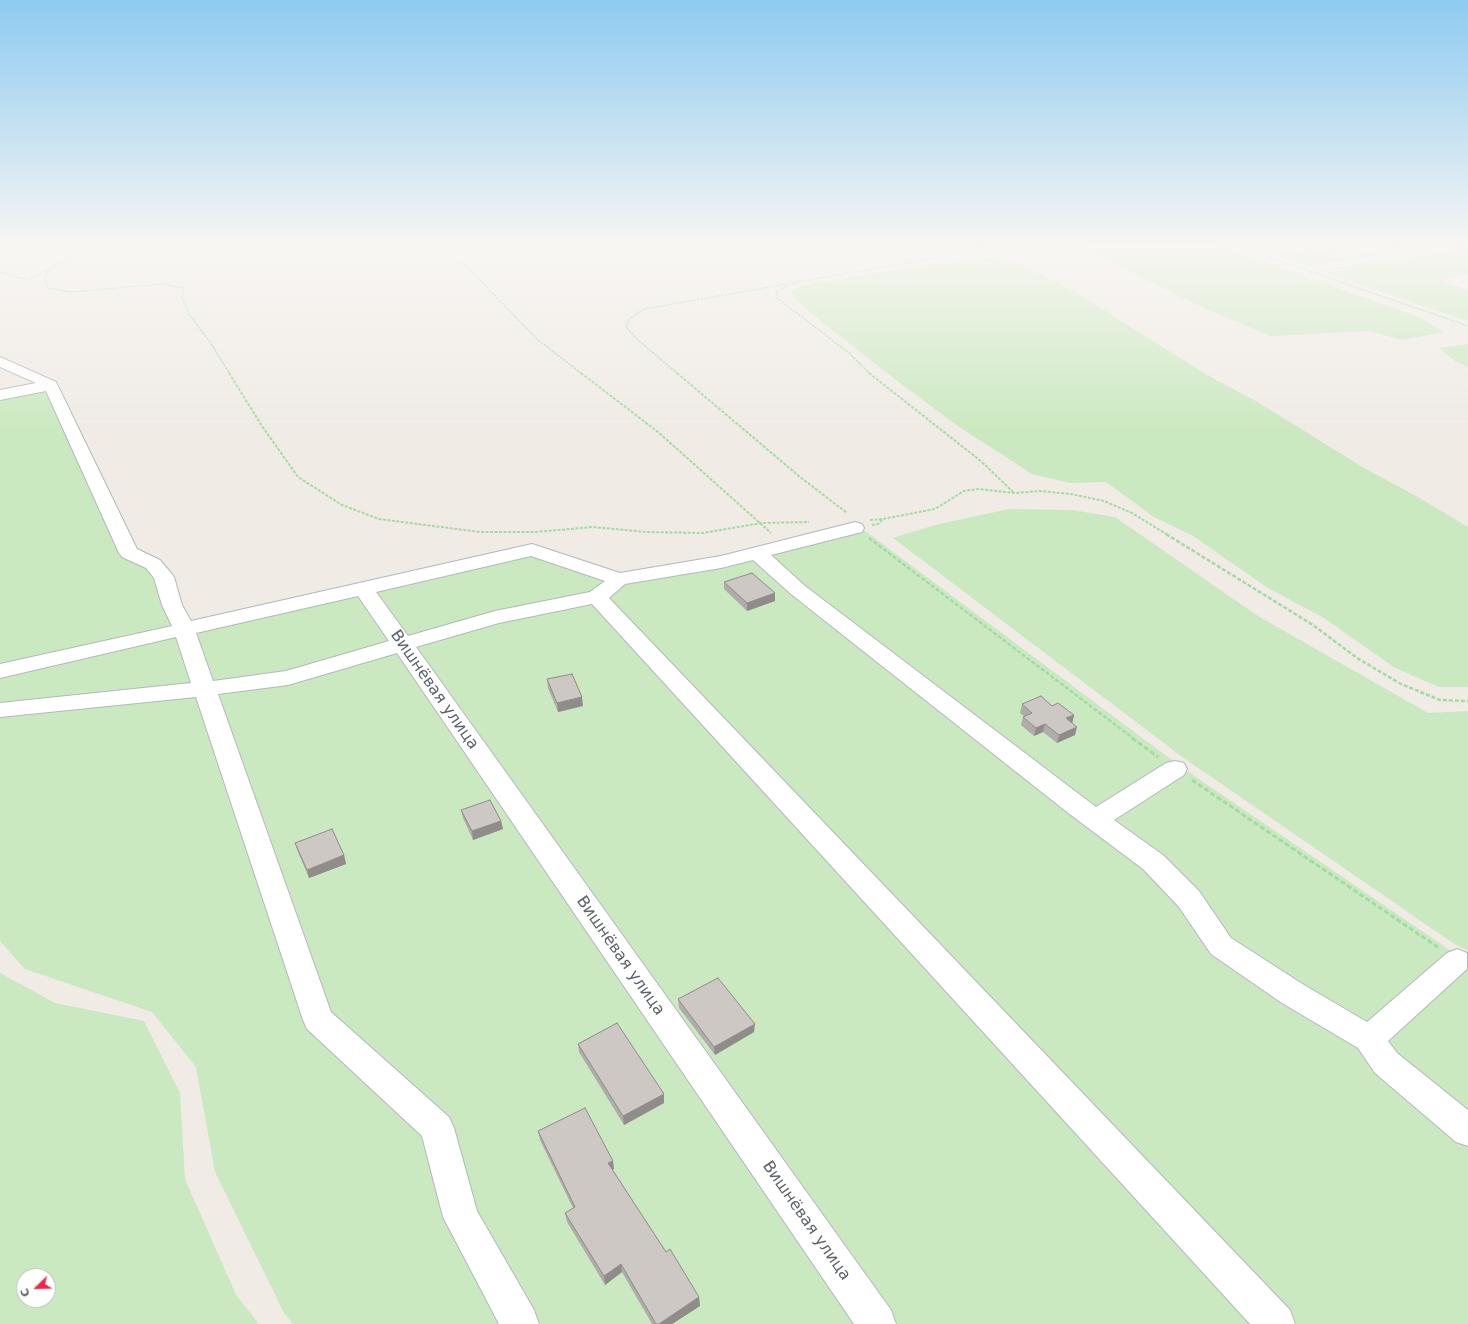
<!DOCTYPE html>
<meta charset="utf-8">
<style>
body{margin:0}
#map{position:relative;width:1468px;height:1324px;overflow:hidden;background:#f0ebe5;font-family:"DejaVu Sans",sans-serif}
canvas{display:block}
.north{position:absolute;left:16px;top:1268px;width:40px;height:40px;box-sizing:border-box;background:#fff;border:1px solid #bec1c2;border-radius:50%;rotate:247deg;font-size:11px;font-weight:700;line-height:16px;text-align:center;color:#5d6367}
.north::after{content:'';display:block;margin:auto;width:14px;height:18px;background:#f62547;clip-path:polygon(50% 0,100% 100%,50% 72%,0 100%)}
</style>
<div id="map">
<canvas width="1468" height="1324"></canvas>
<div class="north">С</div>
</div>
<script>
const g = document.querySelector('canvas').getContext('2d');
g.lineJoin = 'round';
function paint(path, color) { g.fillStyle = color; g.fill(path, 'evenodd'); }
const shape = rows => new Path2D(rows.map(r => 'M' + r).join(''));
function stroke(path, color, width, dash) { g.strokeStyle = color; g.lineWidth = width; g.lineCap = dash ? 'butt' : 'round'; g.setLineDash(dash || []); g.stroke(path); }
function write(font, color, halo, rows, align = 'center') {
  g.font = font + ' "DejaVu Sans",sans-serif'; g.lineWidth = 3; g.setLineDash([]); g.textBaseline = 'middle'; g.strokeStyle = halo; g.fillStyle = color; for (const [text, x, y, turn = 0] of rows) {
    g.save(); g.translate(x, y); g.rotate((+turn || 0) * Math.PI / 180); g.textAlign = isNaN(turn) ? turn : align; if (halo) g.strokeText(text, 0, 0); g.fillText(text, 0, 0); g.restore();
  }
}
paint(shape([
 [1084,246,1220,246,1419,317,1444,332,1402,340,1369,331,1271,336,1206,309,1079,247],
 [1405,246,1403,251,1308,266,1255,249,1274,249,1300,251,1330,248,1340,250,1340,257],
 [1468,246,1468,274,1441,281,1468,290,1468,321,1327,273],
 [999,256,1030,269,1072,290,1207,375,1256,401,1364,468,1418,497,1468,527,1468,687,1439,687,1395,668,1324,618,1268,588,1193,536,1154,517,1106,482,1070,483,1032,474,955,424,896,380,817,318,798,302,790,291,802,286,894,270,949,264],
 [1468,344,1468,367,1455,361,1439,348],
 [56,380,137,549,150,554,167,570,188,624,529,545,620,574,717,560,857,525,1180,766,1457,955,1468,961,1468,1324,293,1324,284,1313,215,1172,196,1067,152,1012,25,969,0,941,0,391],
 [1009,509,1072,510,1115,517,1258,616,1428,713,1468,711,1468,951,1453,943,1185,759,893,538,935,525],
 [0,973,55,1003,144,1021,180,1093,185,1179,236,1295,259,1324,0,1324],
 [24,1276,48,1276,48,1300,24,1300]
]), '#cae9c0');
const minor = shape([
 [0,357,56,382,137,549,160,560,171,573,174,577,182,605,191,621,532,544,620,573,721,556,855,522,862,524,864,528,862,532,771,555,805,586,1096,807,1166,763,1175,761,1184,763,1187,769,1184,775,1114,820,1163,855,1199,891,1231,938,1304,985,1367,1022,1447,953,1457,949,1467,953,1467,969,1388,1041,1397,1053,1468,1110,1468,1146,1456,1142,1375,1073,1358,1048,1282,1003,1211,954,1179,907,1143,869,1067,812,791,594,753,560,721,568,625,584,609,598,1290,1310,1295,1324,1250,1324,592,604,499,623,416,647,891,1310,896,1324,854,1324,397,653,288,685,218,694,331,1012,449,1117,454,1128,477,1211,534,1310,539,1324,499,1324,443,1217,422,1136,307,1029,303,1020,196,697,0,717,0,703,191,683,176,637,0,678,0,664,172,626,162,605,154,578,146,568,122,557,119,553,46,391,0,400,0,390,36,383,0,367,0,357],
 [531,556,605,581,590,592,495,611,408,636,376,592,531,556],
 [358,596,389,641,286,671,213,681,196,633,358,596]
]);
stroke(minor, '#b3b8bb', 2);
stroke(shape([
 [435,246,469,269,537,339,582,374],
 [1237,246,1468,326],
 [48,270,45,280,48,288,70,292,163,284,184,288,182,297,189,314,210,342,230,374],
 [0,272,28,280,76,255,98,246],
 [1315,273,1456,246],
 [678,374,638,340,626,327,629,319,644,309,787,284],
 [870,374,849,353,777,298,776,292,786,286,802,281,973,252,985,248,984,246]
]), '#a2dca3', 1.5, [2.5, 1]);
stroke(shape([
 [229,373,262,426,298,477,342,505,379,519,480,532,535,532,593,527,647,532,703,533,762,523,809,522],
 [581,373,658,432,771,533],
 [677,373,800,477,847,513],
 [869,373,982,462,1014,493],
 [870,520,883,519],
 [872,525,878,524,883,519,935,509,964,491,978,489,1015,493,1040,491,1071,494,1104,501,1132,513,1168,535]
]), '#a2dca3', 2, [3, 1.5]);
stroke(shape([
 [1166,534,1313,625,1357,658,1401,684,1440,700,1468,701],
 [869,538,1134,739]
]), '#a2dca3', 2.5, [4, 2]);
stroke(shape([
 [1132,738,1158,757],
 [1192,780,1439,948]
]), '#a2dca3', 3, [5, 2.5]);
paint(minor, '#fff');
paint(shape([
 [724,582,775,593,775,601,747,611,724,589],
 [547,679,583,706,558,712,548,688],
 [1022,704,1052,706,1074,715,1072,723,1075,735,1057,743,1043,732,1034,736,1021,725,1023,717,1024,716,1020,713],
 [461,810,501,821,503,829,473,840,463,818],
 [295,843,344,855,346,864,309,878,298,852],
 [678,999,754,1032,715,1055,679,1008],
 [578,1044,664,1103,624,1125,579,1052],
 [538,1131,614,1169,612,1170,666,1252,699,1297,700,1306,672,1324,652,1324,622,1272,605,1285,567,1222,565,1213,573,1208,540,1140]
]), '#b0aca9');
paint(shape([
 [775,593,775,601,747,611,747,603],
 [582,697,583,706,558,712,557,703],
 [1074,715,1072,724,1066,718],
 [1045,724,1043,732,1034,736,1036,728],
 [1077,727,1075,735,1057,743,1059,735],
 [501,821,503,829,473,840,472,831],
 [344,855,346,864,309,878,307,870],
 [755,1024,754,1032,715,1055,714,1047],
 [664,1094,664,1103,624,1125,623,1116],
 [613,1161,614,1169,609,1172,608,1163],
 [621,1264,622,1272,605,1285,604,1276],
 [699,1297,700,1306,672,1324,659,1324]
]), '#908c89');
const building = shape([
 [752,573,775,593,747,603,724,582,752,573],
 [572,674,582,697,557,703,547,679,572,674],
 [1041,696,1052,706,1058,703,1074,715,1066,718,1077,727,1059,735,1045,724,1036,728,1023,717,1032,713,1022,704,1041,696],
 [490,800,501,821,472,831,461,810,490,800],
 [332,829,344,855,307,870,295,843,332,829],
 [718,978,755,1024,714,1047,678,999,718,978],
 [617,1023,664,1094,623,1116,578,1044,617,1023],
 [585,1108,613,1161,608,1163,666,1252,670,1249,699,1297,659,1324,656,1324,621,1264,604,1276,565,1213,575,1207,538,1131,585,1108]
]);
paint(building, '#cdc8c4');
stroke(building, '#908c89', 1);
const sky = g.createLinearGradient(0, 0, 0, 432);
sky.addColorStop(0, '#8dcbf1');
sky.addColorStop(0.57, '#f8f6f3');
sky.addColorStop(1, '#f8f6f300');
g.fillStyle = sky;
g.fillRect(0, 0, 1468, 432);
write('16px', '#5d6367', '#fff', [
 ["Вишнёвая улица",434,690,55],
 ["Вишнёвая улица",620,956,55],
 ["Вишнёвая улица",806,1221,55]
]);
</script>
